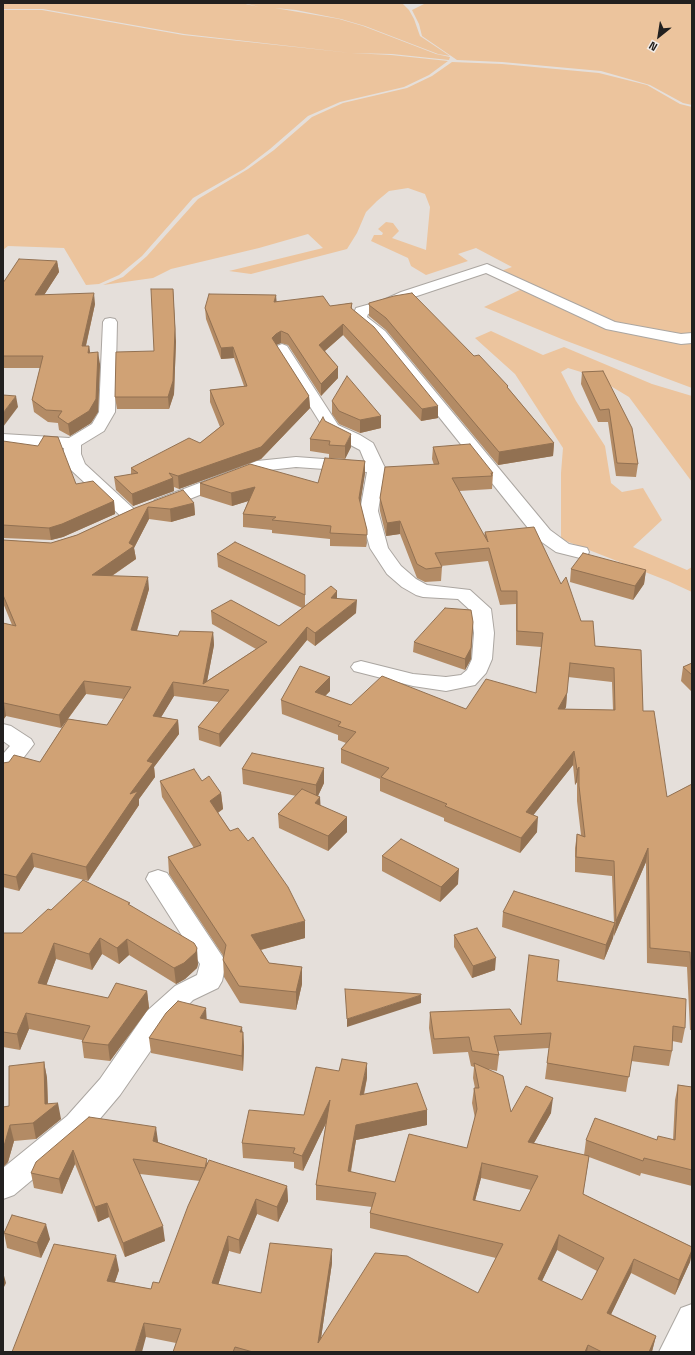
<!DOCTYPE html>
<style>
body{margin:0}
#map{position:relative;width:695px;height:1355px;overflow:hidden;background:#e5dfda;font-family:"Space Grotesk",sans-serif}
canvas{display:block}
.frame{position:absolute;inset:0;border:4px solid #22201f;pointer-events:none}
.north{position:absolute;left:639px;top:16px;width:40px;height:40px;-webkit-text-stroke:3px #f2ece7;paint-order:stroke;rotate:210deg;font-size:11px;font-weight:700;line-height:16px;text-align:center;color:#22201f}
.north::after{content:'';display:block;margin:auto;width:14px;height:18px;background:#22201f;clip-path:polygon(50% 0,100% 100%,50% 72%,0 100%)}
</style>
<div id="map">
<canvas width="695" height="1355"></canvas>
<div class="frame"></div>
<div class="north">N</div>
</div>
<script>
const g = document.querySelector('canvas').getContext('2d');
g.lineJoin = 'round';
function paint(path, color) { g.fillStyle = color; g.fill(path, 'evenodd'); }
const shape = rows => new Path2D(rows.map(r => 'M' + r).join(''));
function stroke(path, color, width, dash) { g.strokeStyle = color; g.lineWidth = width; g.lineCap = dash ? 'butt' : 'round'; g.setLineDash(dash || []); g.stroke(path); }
paint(shape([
 [3,3,241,3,259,7,244,3,402,3,409,10,414,19,420,36,450,56,438,54,365,26,341,19,296,10,275,8,339,19,363,26,436,54,450,57,449,60,392,54,351,53,184,34,43,9,3,9],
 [426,3,692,3,692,105,683,103,650,85,601,71,502,62,457,60,422,36,419,24,412,10],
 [3,10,42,10,183,35,351,53,391,55,448,61,429,75,404,87,340,102,308,116,270,149,244,169,193,198,142,256,119,275,99,284,86,285,64,248,8,246,3,250],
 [452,62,502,64,599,73,647,85,680,104,692,107,692,335,674,334,606,321,501,271,512,267,476,248,458,254,468,261,426,275,411,266,408,258,371,241,374,235,382,235,383,233,378,229,386,222,393,223,399,231,392,238,426,250,430,207,425,194,408,188,389,191,377,201,366,212,357,233,347,249,251,274,229,271,323,248,308,234,259,248,171,269,153,278,103,285,123,277,147,256,198,199,248,169,274,150,312,117,343,103,407,88,432,76],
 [522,289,605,327,692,340,692,388,564,340,484,307],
 [491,331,543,355,564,347,652,384,692,396,692,482,629,397,594,376,568,368,561,372,576,401,605,446,611,483,622,492,643,488,662,520,633,547,687,570,692,567,692,592,668,581,561,539,561,473,563,448,515,374,475,338]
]), '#ecc49d');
const street = shape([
 [487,264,615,322,681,334,692,333,692,343,681,344,606,329,486,273,411,298,391,307,368,314,367,317,385,331,550,530,569,544,587,548,589,552,587,556,580,558,556,552,536,538,375,337,352,318,356,308,381,301,401,292,487,264],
 [110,318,115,319,117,322,115,412,104,431,81,445,81,454,85,464,136,511,139,515,136,519,130,520,124,519,71,470,63,454,64,448,3,444,3,434,69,438,92,424,99,412,103,322,105,319,110,318],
 [282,344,287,346,338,425,360,435,373,443,375,447,385,468,378,511,388,548,401,566,416,579,427,585,470,590,491,609,494,633,492,659,486,673,475,685,446,691,413,686,354,671,351,667,354,663,361,661,413,674,446,677,461,675,467,670,472,659,474,633,471,611,458,599,423,597,416,595,402,587,387,574,370,548,360,511,367,472,296,467,260,471,167,508,161,509,155,508,152,504,155,500,257,461,296,457,365,462,360,450,326,432,274,349,277,346,282,344],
 [3,724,11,726,31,739,34,744,11,774,3,776,3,754,10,746,3,741,3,724],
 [158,870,167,873,222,956,226,963,222,981,218,988,193,1000,167,1027,120,1095,87,1134,14,1195,3,1199,3,1168,67,1116,100,1079,147,1011,175,986,197,975,200,964,146,879,149,873,158,870],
 [692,1304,692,1352,659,1352,681,1308,692,1304]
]);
stroke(street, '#aba6a1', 2);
paint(street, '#fff');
paint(shape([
 [57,261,59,272,44,295,95,304,86,346,89,346,90,353,100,364,98,412,91,423,70,436,59,430,58,423,48,422,34,412,32,400,40,368,3,368,3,283],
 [276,302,330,306,352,303,352,309,438,418,421,421,343,335,325,351,338,367,338,378,321,396,288,345,281,343,276,345,309,396,310,408,261,459,179,489,174,487,174,491,133,506,116,490,114,477,131,475,131,468,200,443,220,427,210,402,210,390,244,386,234,358,221,359,206,319,205,308],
 [369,305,474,356,508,386,508,388,554,443,553,456,498,465,386,330,369,316],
 [176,341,174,394,169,409,117,409,115,397,154,351],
 [603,371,638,464,636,477,616,476,608,422,598,422,581,384,582,372],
 [332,401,381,416,381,428,360,433,339,424,332,414],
 [325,421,351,447,345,459,329,458,329,454,310,451,310,439],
 [3,441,76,484,114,501,115,514,63,537,51,540,3,538],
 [433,447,493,473,492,489,459,491,484,536,485,532,561,584,595,646,641,650,643,711,667,797,692,784,692,1030,690,1030,687,967,647,963,646,862,614,936,614,933,613,938,604,960,502,927,503,912,614,923,612,876,575,872,575,848,577,834,581,835,577,801,577,782,575,785,573,765,533,815,537,832,520,853,444,821,444,818,380,791,380,779,341,763,341,749,346,743,338,740,338,735,282,714,281,700,330,691,325,696,351,705,466,709,536,693,541,647,516,645,516,604,500,605,488,561,441,566,442,567,441,581,425,582,417,578,400,534,386,536,380,511,380,498,434,465,432,459],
 [568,677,612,682,613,710,565,709,566,707],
 [365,461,365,473,360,503,367,530,366,547,330,546,330,539,272,533,272,530,243,527,243,514,248,501,232,506,200,496,200,483,318,483],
 [194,503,195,515,171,522,149,519,134,548,136,559,112,576,149,589,137,631,178,636,213,632,214,645,207,681,256,649,212,624,211,611,279,626,302,608,218,567,217,554,305,575,305,606,337,591,337,598,356,613,315,646,307,640,220,747,199,740,198,727,219,702,174,696,161,717,178,720,179,734,154,767,155,777,139,799,139,805,88,881,34,867,19,891,3,887,3,763,40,762,67,720,61,728,6,716,3,720,3,623,12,625,3,603,3,540,51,543,77,535,135,508],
 [86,694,124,699,107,725,68,719],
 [571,569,646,570,644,584,633,600,570,582],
 [414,642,471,659,465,670,413,652],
 [692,663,692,692,681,681,683,667],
 [242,769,324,783,318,796,320,805,347,832,328,851,279,828,278,814,296,796,243,784],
 [160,781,202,781,221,793,223,809,218,813,305,938,261,950,269,963,302,967,302,984,296,1010,240,1003,224,977,223,960,224,957,169,874,168,857,194,848,162,797],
 [382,856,458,884,440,902,382,871],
 [130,905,198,964,197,968,185,979,176,984,129,955,119,964,102,954,92,970,56,959,46,985,108,998,147,991,149,1008,110,1061,84,1058,82,1042,82,1040,29,1029,20,1050,3,1047,3,933,22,933,51,910],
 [454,935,495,970,472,978,454,947],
 [557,981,685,1028,682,1043,672,1041,672,1051,669,1066,631,1061,626,1092,545,1079,549,1048,498,1051,499,1055,497,1071,488,1069,511,1112,551,1113,534,1143,584,1155,586,1140,673,1140,675,1100,678,1085,692,1087,692,1186,641,1173,640,1176,589,1157,583,1194,692,1247,692,1252,690,1262,675,1295,631,1273,611,1314,656,1336,652,1352,173,1352,176,1343,146,1337,12,1352,119,1270,115,1282,151,1289,159,1283,200,1181,140,1174,165,1241,125,1257,109,1217,98,1222,75,1164,62,1194,34,1188,31,1173,89,1117,158,1141,158,1142,208,1163,287,1186,288,1201,278,1222,257,1214,240,1254,229,1251,218,1285,261,1293,332,1263,321,1338,478,1293,496,1258,370,1228,370,1213,372,1207,316,1200,316,1185,326,1123,303,1171,294,1168,294,1162,243,1158,242,1143,304,1115,367,1078,364,1095,427,1110,427,1125,356,1140,351,1172,395,1182,467,1148,475,1118,472,1103,474,1088,475,1088,473,1078,474,1067,471,1066,468,1052,433,1054,429,1028,430,1012,521,1025],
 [481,1178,531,1190,520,1211,475,1201],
 [557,1250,597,1271,582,1300,542,1281],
 [207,1020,243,1032,244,1047,243,1071,151,1053,149,1038],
 [44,1062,47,1078,48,1104,61,1119,36,1139,14,1141,8,1162,3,1167,3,1107,9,1106],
 [4,1233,50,1239,41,1258,7,1248]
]), '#b38b65');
paint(shape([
 [57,261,59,272,37,306,35,295],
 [173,289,176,341,174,394,169,409,168,397],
 [94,293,95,304,83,358,82,346],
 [276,295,277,306,274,302],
 [343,324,343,335,319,356,319,345],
 [281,331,281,343,276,345,272,338,276,334],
 [89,346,91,358,88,353],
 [233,347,234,358,221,359,221,348],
 [98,352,100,364,98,412,91,423,70,436,68,424],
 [338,367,338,378,321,396,321,384],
 [16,396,18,407,3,427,3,413],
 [309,396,310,408,261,459,179,489,178,476],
 [438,406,438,418,421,421,422,409],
 [381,416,381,428,360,433,360,420],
 [351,434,351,447,345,459,345,446],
 [554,443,553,456,498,465,499,452],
 [365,461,365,473,359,511,359,498],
 [173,478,174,491,133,506,132,494],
 [255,487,255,499,232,506,231,493],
 [114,501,115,514,63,537,51,540,49,528],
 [194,503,195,515,171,522,170,509],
 [148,507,149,519,134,548,136,559,94,588,92,575,129,543],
 [400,521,400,534,386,536,387,523],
 [367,530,367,543,366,547,367,535],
 [646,570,644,584,633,600,635,586],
 [148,577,149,589,133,643,131,630],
 [337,591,337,604,331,598],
 [357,600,356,613,315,646,315,633],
 [473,622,471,659,465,670,465,659],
 [307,627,307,640,220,747,219,734],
 [213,632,214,645,206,687,203,684],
 [330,677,330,691,315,706,315,692],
 [84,681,86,694,61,728,59,715],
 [173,682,174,696,154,729,153,716],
 [567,693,566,707,556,723,558,709],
 [3,703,4,703,6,716,3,720],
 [178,720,179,734,154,767,155,777,139,799,139,805,88,881,86,867,130,794,147,761],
 [574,751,573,765,524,827,526,812],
 [579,767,577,782,575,785,577,770],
 [324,768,324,783,316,800,316,785],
 [221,793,223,809,211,817,210,801],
 [320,797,321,812,315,803],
 [347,817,347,832,328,851,328,836],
 [538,817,537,832,520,853,521,838],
 [648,848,646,862,614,936,616,921],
 [32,853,34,867,19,891,16,877],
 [459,869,458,884,440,902,441,887],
 [305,921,305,938,252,952,251,935],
 [615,923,613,938,604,960,606,945],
 [100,938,102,954,92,970,89,954],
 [127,939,129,955,119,964,117,948],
 [54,943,56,959,41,1000,38,983],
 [197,948,198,964,197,968,185,979,176,984,174,968],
 [496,958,495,970,472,978,473,966],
 [302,967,302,984,296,1010,296,992],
 [147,991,149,1008,110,1061,108,1045],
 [421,995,421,1003,347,1027,347,1019],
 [206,1008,207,1024,200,1018],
 [26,1013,29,1029,20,1050,17,1034],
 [242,1027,243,1038,243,1032,244,1047,243,1071,240,1032],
 [44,1062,47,1078,48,1111,58,1103,61,1119,36,1139,33,1123,45,1104],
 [367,1063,367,1078,360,1110,360,1095],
 [553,1098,551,1113,526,1157,528,1142],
 [330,1100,330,1115,303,1171,302,1156],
 [427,1110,427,1125,356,1140,348,1186,348,1171,356,1125],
 [10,1125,14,1141,8,1162,3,1167,3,1147],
 [156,1127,158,1141,155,1155,153,1141],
 [73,1150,75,1164,62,1194,59,1179],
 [482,1163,481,1178,471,1215,473,1200],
 [287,1186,288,1201,278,1222,277,1207],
 [256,1199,257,1214,240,1254,239,1240],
 [107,1203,109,1217,98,1222,95,1207],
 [46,1224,50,1239,41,1258,37,1243],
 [163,1226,165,1241,125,1257,123,1243],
 [559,1235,557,1250,536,1293,538,1279],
 [228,1236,229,1251,214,1298,212,1283],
 [332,1249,332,1263,319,1352,318,1343],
 [692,1250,690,1262,675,1295,679,1280],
 [116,1255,119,1270,110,1296,107,1281],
 [634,1259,631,1273,605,1327,607,1313],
 [3,1272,6,1283,3,1289],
 [144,1323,146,1337,142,1352,135,1352],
 [656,1336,652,1351,652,1352,649,1352],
 [588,1345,587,1352,585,1352]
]), '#927152');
const building = shape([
 [19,259,57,261,35,295,94,293,82,346,89,346,88,353,98,352,96,399,89,411,68,424,58,417,62,411,46,410,32,400,43,356,3,356,3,283,19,259],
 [151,289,173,289,175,329,173,381,168,397,115,397,116,352,154,351,151,289],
 [412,293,474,356,479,355,508,386,507,387,554,443,499,452,386,318,369,305,369,303,394,296,412,293],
 [209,294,276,295,274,302,323,296,330,306,352,303,351,308,374,327,438,406,422,409,343,324,319,345,338,367,321,384,288,334,281,331,276,334,272,338,309,396,261,447,178,476,169,473,173,478,132,494,114,477,138,473,131,468,189,438,200,443,224,424,210,390,247,386,233,347,221,348,205,308,209,294],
 [603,371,632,428,638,464,617,463,609,409,600,410,582,372,603,371],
 [347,376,381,416,360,420,339,411,332,401,347,376],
 [3,395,16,396,3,413,3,395],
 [323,417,325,421,351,434,345,446,329,445,330,441,310,439,323,417],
 [44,436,58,437,76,484,93,481,114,501,62,524,49,528,3,525,3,441,38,446,44,436],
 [470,444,493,473,491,473,492,476,452,478,488,542,485,532,534,527,561,584,566,577,581,621,593,621,595,646,641,650,643,711,654,711,667,797,692,784,692,993,690,952,650,948,648,848,616,921,614,861,576,857,577,834,585,837,579,786,579,767,577,770,574,751,526,812,538,817,521,838,445,806,447,804,381,777,389,768,341,749,356,732,338,726,341,722,281,700,300,666,330,677,315,692,351,705,382,676,466,709,486,679,536,693,543,633,517,631,517,591,501,591,489,548,435,553,442,567,426,569,417,564,400,521,387,523,380,498,385,467,439,464,433,447,470,444],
 [570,663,614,668,615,710,558,709,567,693,570,663],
 [325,458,365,461,359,498,367,530,367,535,330,533,331,526,272,520,276,517,243,514,255,487,231,493,200,483,250,464,318,483,325,458],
 [183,490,194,503,170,509,148,507,129,543,134,546,92,575,148,577,131,630,178,636,180,631,213,632,203,684,267,642,211,611,231,600,279,626,331,586,337,591,331,598,357,600,315,633,307,627,219,734,198,727,229,690,173,682,153,716,178,720,147,761,153,763,130,794,138,791,86,867,32,853,16,877,3,874,3,763,9,762,14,755,40,762,68,719,107,725,131,687,84,681,59,715,4,703,3,703,3,623,16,626,3,595,3,540,51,543,77,535,135,508,183,490],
 [235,542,305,575,305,595,217,554,235,542],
 [583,553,646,570,635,586,571,569,583,553],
 [445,608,471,610,473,622,471,648,465,659,414,642,445,608],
 [692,663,692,675,683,667,692,663],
 [252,753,324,768,316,785,242,769,252,753],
 [194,769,202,781,209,776,221,793,210,801,230,831,238,828,248,841,253,837,288,887,305,921,251,935,269,963,302,967,296,992,239,986,223,960,226,945,168,857,201,845,160,781,194,769],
 [302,789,320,797,315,803,347,817,328,836,278,814,302,789],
 [401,839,459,869,441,887,382,856,401,839],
 [83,880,130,903,128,904,194,943,197,948,196,952,184,963,174,968,127,939,117,948,100,938,89,954,54,943,38,983,108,998,116,983,147,991,108,1045,82,1042,90,1026,26,1013,17,1034,3,1032,3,933,22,933,48,909,51,910,83,880],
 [514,891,615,923,606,945,503,912,514,891],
 [477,928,496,958,473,966,454,935,477,928],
 [529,955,559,960,557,981,686,999,685,1028,673,1026,672,1051,634,1046,629,1077,547,1063,551,1033,494,1036,499,1055,472,1051,469,1037,434,1039,430,1012,510,1009,521,1025,529,955],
 [345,989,421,994,421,995,347,1019,345,989],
 [178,1001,206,1008,200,1018,242,1027,240,1032,243,1032,242,1056,149,1038,166,1013,178,1001],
 [342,1059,367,1063,360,1095,417,1083,427,1110,356,1125,348,1171,395,1182,409,1134,467,1148,477,1109,474,1088,479,1088,474,1063,503,1076,511,1112,526,1086,553,1098,528,1142,589,1156,583,1194,692,1247,692,1250,679,1280,634,1259,607,1313,656,1336,649,1352,602,1352,588,1345,585,1352,253,1352,235,1347,233,1352,173,1352,181,1329,144,1323,135,1352,12,1352,54,1244,116,1255,107,1281,151,1289,153,1282,159,1283,188,1206,209,1160,287,1186,277,1207,256,1199,239,1240,228,1236,212,1283,261,1293,270,1243,332,1249,318,1343,375,1253,407,1256,478,1293,503,1244,370,1213,376,1193,316,1185,330,1100,302,1156,293,1153,295,1148,242,1143,249,1110,304,1115,316,1067,339,1071,342,1059],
 [482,1163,538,1176,520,1211,473,1200,482,1163],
 [559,1235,604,1258,582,1300,538,1279,559,1235],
 [44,1062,45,1104,58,1103,33,1123,10,1125,4,1146,3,1147,3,1107,9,1106,9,1066,44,1062],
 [678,1085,692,1087,692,1170,644,1158,643,1161,586,1140,595,1118,657,1140,658,1136,675,1140,678,1085],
 [89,1117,156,1127,153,1141,207,1159,205,1168,133,1159,163,1226,123,1243,107,1203,95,1207,73,1150,59,1179,31,1173,36,1162,89,1117],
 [12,1215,46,1224,37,1243,4,1233,12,1215]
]);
paint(building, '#d0a275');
stroke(building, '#927152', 1);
</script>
